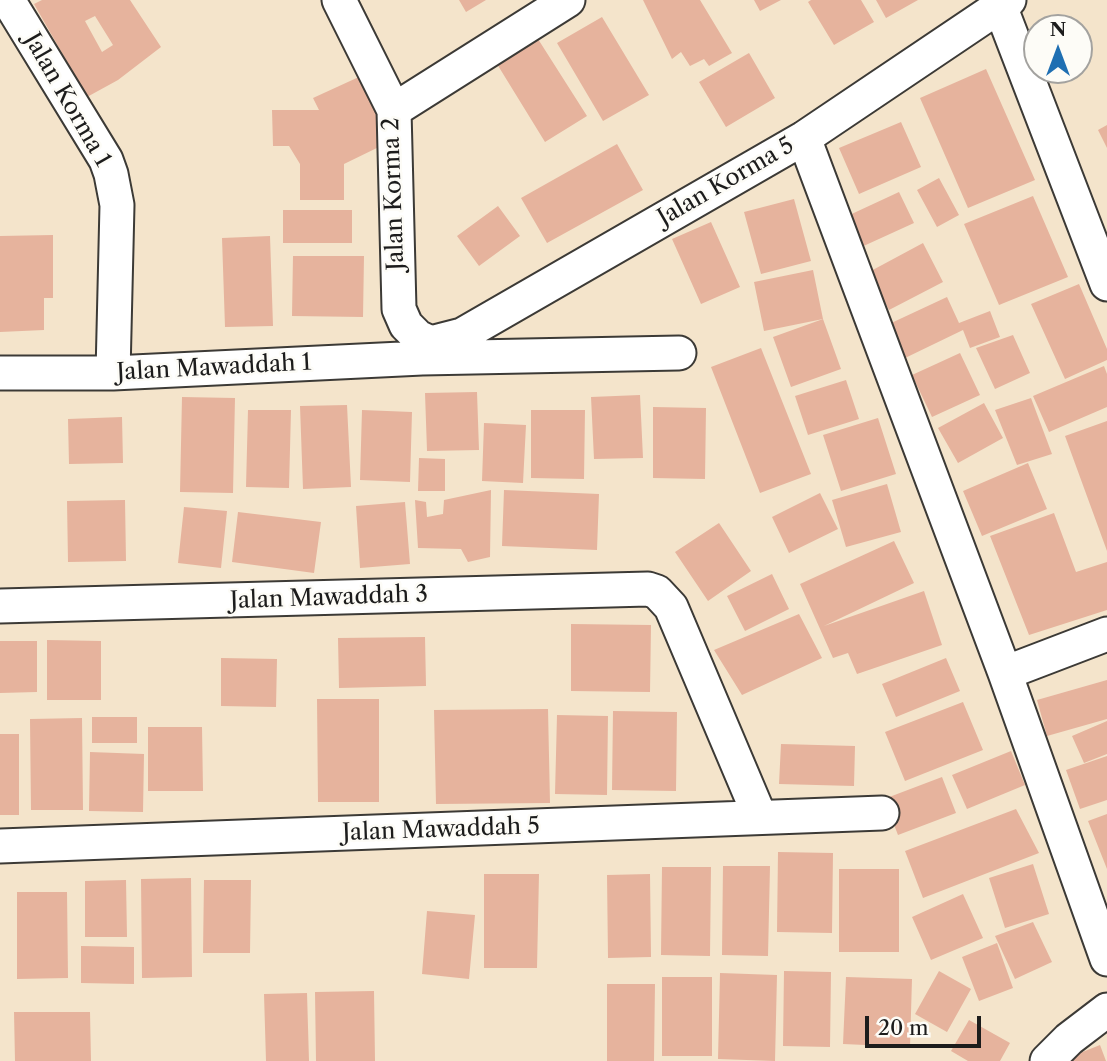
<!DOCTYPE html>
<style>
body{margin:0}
#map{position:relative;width:1107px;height:1061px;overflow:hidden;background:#f4e4cb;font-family:"Libre Caslon Text",serif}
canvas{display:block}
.north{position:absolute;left:1023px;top:14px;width:70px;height:70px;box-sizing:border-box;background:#fdfcf7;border:2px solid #a3a29f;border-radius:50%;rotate:0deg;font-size:19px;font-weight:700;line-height:28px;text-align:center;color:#1c1c1c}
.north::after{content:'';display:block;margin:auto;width:24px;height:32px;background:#1f6fb2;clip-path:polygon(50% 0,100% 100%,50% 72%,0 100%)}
.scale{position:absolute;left:865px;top:1016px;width:116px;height:32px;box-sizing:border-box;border:4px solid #1c1c1c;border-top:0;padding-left:9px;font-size:21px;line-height:24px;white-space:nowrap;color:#1c1c1c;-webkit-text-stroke:5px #fdfcf7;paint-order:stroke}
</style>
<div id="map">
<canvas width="1107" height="1061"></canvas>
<div class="north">N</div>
<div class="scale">20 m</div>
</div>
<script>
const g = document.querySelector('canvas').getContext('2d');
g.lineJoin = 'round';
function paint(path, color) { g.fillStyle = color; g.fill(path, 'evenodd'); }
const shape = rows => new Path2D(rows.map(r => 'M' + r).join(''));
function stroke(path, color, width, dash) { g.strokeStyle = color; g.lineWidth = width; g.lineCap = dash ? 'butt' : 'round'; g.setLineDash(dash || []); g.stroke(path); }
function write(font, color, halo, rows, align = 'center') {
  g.font = font + ' "Libre Caslon Text",serif'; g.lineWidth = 5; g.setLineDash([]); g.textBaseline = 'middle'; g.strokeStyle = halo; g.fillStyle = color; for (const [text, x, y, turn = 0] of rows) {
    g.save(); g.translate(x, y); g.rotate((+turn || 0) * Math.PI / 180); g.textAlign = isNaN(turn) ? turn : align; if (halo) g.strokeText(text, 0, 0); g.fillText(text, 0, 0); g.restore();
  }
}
paint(shape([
 [42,0,130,0,161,47,118,80,87,97,34,4],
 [95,16,113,45,102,52,85,21],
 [459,0,486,0,466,12],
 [643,0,700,0,732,53,709,66,704,59,690,66,681,52,672,59],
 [754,0,781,0,760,11],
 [811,0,861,0,874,22,834,45,808,2],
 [876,0,918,0,886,18],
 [602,17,649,95,603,121,557,43],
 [538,39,587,116,545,142,497,64],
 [749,53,775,98,726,127,699,82],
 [986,69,1035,180,968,208,920,98],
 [361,76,382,109,383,145,344,164,344,200,300,200,300,164,289,146,273,146,272,110,319,110,313,98],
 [901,122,921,167,859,194,839,148],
 [1107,125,1107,148,1098,130],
 [617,144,643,190,547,243,521,198],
 [939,178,959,215,937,227,917,190],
 [899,192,914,223,857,249,843,218],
 [1033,196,1068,277,999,305,964,224],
 [794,199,811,261,761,274,744,212],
 [498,206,520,236,479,266,457,236],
 [283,210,352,210,352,243,283,243],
 [711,222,740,287,701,304,672,239],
 [53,235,53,298,44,298,44,330,0,332,0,236],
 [270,236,273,326,225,327,222,238],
 [923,243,943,282,889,310,869,272],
 [293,256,364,256,363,317,292,316],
 [813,270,823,319,764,331,754,282],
 [1079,284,1107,349,1107,360,1065,379,1031,304],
 [947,297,959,323,990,311,1000,337,970,348,963,330,903,359,887,325],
 [823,319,841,369,791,387,773,337],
 [1013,335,1030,373,995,389,976,348],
 [761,348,811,474,760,493,711,367],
 [960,353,980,395,932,417,912,375],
 [1104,366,1107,374,1107,407,1049,432,1033,396],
 [846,380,859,419,808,435,795,396],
 [477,392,479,450,427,451,425,393],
 [640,395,643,458,594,459,591,397],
 [182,397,235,398,233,493,180,492],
 [1031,398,1052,454,1017,465,995,410],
 [984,403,1003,438,958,463,938,428],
 [347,405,351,487,303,489,300,406],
 [653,407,706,408,705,479,653,478],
 [248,410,291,410,289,488,246,487],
 [362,410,412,412,410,482,360,480],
 [531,410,585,410,584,479,531,478],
 [122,417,123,463,69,464,68,419],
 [878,418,896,474,841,491,823,435],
 [1107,421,1107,551,1065,436],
 [484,423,526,425,523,483,482,481],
 [419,458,445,459,445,491,418,491],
 [1028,463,1047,509,982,536,963,491],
 [887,484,901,532,846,547,832,500],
 [491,490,490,557,468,562,461,549,418,548,415,500,426,502,427,517,443,514,444,500],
 [504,490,599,494,597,550,502,546],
 [820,493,838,529,789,553,772,517],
 [125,500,126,561,68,562,67,501],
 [405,502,410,564,360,568,356,506],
 [184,507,227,511,221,568,178,563],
 [238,512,321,522,314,573,232,562],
 [1054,513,1076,572,1107,562,1107,610,1029,635,990,536],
 [719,523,751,571,708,601,675,552],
 [894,541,914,583,824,626,924,591,942,645,857,674,848,653,833,658,800,584],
 [772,574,789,609,745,631,727,596],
 [799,614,822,658,742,695,714,650],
 [571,624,651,625,650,692,571,691],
 [425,637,426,686,339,688,338,638],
 [47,640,101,641,101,700,47,700],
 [0,641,37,641,37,692,0,693],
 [221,658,277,659,276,707,221,706],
 [946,658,960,691,896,717,882,684],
 [1107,680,1107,719,1047,736,1037,700],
 [317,699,379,699,379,802,318,802],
 [963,702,983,750,905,781,885,732],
 [548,709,550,803,436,804,434,710],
 [613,711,677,712,676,791,612,790],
 [557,715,608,716,607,795,555,794],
 [92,717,137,717,137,743,92,743],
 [82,718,83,810,31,810,30,719],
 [1107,721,1107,754,1084,763,1072,736],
 [148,727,202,727,203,791,148,791],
 [0,734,19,734,19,815,0,815],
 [781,744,855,746,854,786,779,784],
 [1011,751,1025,785,967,809,952,775],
 [90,752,144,754,143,812,89,811],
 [1107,756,1107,800,1080,809,1066,770],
 [942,777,956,813,898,835,884,799],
 [1016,809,1039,853,923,898,905,851],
 [1107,814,1107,869,1088,821],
 [778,852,833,853,832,933,777,932],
 [1033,864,1049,914,1005,928,989,878],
 [723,866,770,866,768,956,722,955],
 [662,867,711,867,710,956,661,955],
 [839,869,899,869,899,952,839,952],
 [484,874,539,874,537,968,484,968],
 [650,874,651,957,608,958,607,875],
 [191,878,192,977,142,978,141,879],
 [126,880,127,937,85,937,85,881],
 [204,880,251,880,250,953,203,953],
 [17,892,67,892,68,978,17,979],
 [963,894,983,938,931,960,912,917],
 [427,911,475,915,469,979,422,974],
 [1033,922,1052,962,1015,979,995,936],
 [997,943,1013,988,979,1001,962,957],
 [81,946,134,947,134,984,81,983],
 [784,971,831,972,830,1047,783,1046],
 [939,971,971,989,947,1032,915,1014],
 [720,973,777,975,775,1061,718,1059],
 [662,977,712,977,712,1056,662,1056],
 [846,977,912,979,910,1047,843,1044],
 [607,984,655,984,654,1061,607,1061],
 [374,991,375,1061,316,1061,315,992],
 [307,993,309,1061,266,1061,264,994],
 [14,1012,90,1012,91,1061,15,1061],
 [969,1020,1010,1043,1000,1061,968,1061,951,1051],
 [1100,1045,1106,1061,1060,1061]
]), '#e6b39d');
const street = shape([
 [8,0,106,160,111,174,117,205,113,373],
 [339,0,394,110,399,309,406,325,418,337,431,343,462,335,804,138,1009,0],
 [1000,6,1107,284],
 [394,110,568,0],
 [804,138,1005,673,1107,959],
 [0,373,113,373,422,358,679,353],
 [0,606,648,589,657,592,671,607,760,817],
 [1005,673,1107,634],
 [0,846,882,813],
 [1047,1061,1069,1039,1107,1010]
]);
stroke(street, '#3c3a36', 37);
stroke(street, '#fff', 33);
write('23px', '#1c1c1c', '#fdfcf7', [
 ["Jalan Korma 1",67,100,60],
 ["Jalan Korma 5",726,182,-30],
 ["Jalan Korma 2",394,194,-92],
 ["Jalan Mawaddah 1",214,368,-3],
 ["Jalan Mawaddah 3",329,598,-2],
 ["Jalan Mawaddah 5",441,830,-2]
]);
</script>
